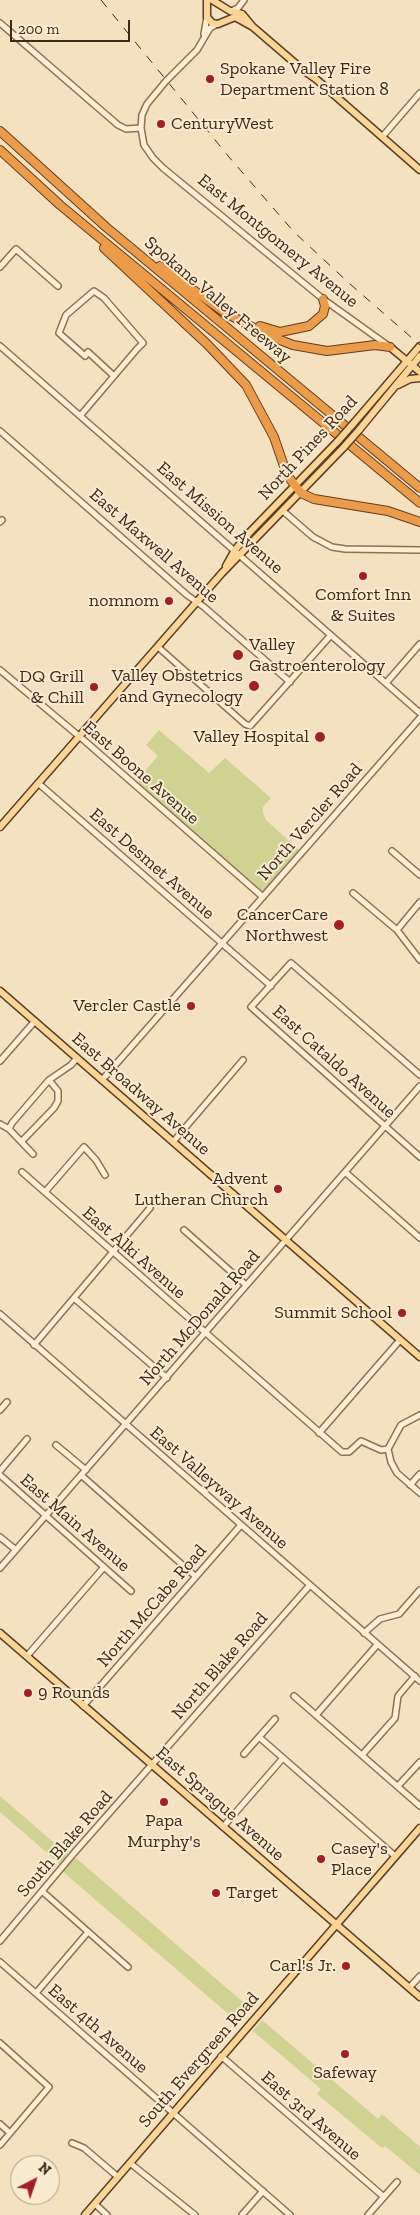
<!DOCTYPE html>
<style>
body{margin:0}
#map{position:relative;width:420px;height:2215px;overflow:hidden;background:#f3e1c0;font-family:"Zilla Slab",serif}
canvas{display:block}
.north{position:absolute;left:10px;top:2155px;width:50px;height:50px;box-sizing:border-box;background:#f9ebd0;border:1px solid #ad9e88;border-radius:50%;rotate:41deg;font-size:14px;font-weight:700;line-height:20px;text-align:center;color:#3c2a1b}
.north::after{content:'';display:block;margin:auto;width:18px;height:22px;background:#a51e26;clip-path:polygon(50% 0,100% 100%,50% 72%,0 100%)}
.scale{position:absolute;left:10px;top:20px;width:120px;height:22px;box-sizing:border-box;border:2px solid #3c2a1b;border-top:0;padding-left:6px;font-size:15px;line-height:18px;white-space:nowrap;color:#3c2a1b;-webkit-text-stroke:4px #f9ebd0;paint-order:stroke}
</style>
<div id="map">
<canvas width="420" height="2215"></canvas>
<div class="north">N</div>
<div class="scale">200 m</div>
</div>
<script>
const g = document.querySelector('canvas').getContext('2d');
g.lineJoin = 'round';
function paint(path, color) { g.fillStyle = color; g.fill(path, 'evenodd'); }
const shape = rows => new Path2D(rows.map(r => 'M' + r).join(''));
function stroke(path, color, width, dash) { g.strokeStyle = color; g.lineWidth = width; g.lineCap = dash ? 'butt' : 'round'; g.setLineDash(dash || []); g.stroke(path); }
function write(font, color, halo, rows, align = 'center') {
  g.font = font + ' "Zilla Slab",serif'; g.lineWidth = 4; g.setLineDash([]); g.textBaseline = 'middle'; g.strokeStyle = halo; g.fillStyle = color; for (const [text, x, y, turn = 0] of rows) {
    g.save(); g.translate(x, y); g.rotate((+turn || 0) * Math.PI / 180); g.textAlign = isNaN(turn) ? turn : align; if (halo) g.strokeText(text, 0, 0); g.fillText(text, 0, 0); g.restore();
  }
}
paint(shape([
 [159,730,209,773,225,758,271,798,263,807,263,813,266,820,299,850,265,890,259,891,138,783,137,780,158,756,146,745],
 [0,1796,67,1854,61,1865,0,1812],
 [76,1858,251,2009,239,2023,62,1871],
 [262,2020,378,2119,382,2114,420,2147,420,2175,385,2146,382,2148,317,2094,321,2089,253,2031]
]), '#ced392');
const minor = shape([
 [231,11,238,8,244,0],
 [0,23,118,125,126,129,141,128],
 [217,24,210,28,197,50,166,81,147,104,142,115,141,128,144,145,153,158,163,168,323,299,390,347],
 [204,34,207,17],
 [382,137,420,93],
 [0,267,16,249,58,286],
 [0,346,420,713],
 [80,416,137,349,143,343,104,298,94,291,66,315,59,333,85,356,88,352,114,376],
 [0,431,187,595,204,607,290,682],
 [283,511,313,537,332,547,345,549,420,550],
 [0,522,2,520],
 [158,647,245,724,250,726,331,635],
 [0,670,86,742,263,897],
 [386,683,420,644],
 [38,783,271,986],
 [392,851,420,875],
 [353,893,397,930,420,960],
 [397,930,420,902],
 [0,1061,35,1021],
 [420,1075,291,963,251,1007,420,1157],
 [102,1080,420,718],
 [0,1124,9,1129,33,1154],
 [9,1129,12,1123,49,1080,71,1065,77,1058],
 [22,1141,54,1108,58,1101,58,1091,49,1080],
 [173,1142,243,1060],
 [22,1172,342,1452,349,1452,361,1441,381,1450,388,1449],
 [345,1172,420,1238],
 [45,1192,84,1147,96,1160,105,1175],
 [184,1230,246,1285],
 [74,1298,167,1378],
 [0,1314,420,1681],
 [34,1345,150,1208],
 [0,1410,7,1402],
 [420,1415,401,1425,388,1449,391,1462,397,1473,420,1493],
 [319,1433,400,1340],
 [56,1445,86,1470],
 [0,1471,27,1439],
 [0,1475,131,1591],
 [81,1475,195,1576],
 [410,1485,420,1474],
 [0,1537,16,1550],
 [0,1568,420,1086],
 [364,1633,380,1619,399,1614,420,1590],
 [27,1656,104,1567],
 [294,1696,420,1806],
 [83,1706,241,1525],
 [316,1715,377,1645],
 [259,1737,395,1856],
 [244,1754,275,1719],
 [362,1755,395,1718,398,1696,415,1676],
 [398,1786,420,1762],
 [223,1827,283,1758],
 [43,1892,128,1967],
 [0,1941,74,1853,310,1585],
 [0,1962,290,2215],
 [409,1988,420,1976],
 [36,1993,88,1932],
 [0,2043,49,2087,0,2145],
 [221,2056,384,2197],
 [0,2124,10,2133],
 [72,2143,84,2148,118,2177],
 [130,2163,195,2215],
 [95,2204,107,2215],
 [242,2215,263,2191],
 [368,2215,397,2182]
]);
const major = shape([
 [207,0,207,17,212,23,218,24,235,17,253,27,303,70,316,79,420,170],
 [212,0,230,11,242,14,252,26],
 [390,347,420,372],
 [398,385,410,379,420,378],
 [353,424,420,346],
 [359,430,420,356],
 [226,566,235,550,250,532,338,441],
 [0,827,222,573,344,447],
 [0,991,420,1357],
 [0,1633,420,1997],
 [85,2215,420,1828]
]);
const highway = shape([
 [0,131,106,227,420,488],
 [0,150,60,205,420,503],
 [104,248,207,344,246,385,274,437,287,475,301,493,314,499,388,511,420,522],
 [160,266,224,312,267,335,293,345,327,351,375,345,390,347],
 [260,326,280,332,309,326,323,314,325,306,323,299]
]);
stroke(minor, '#8e7155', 8);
stroke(major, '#5c3f2a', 9);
stroke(highway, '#5c3f2a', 10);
stroke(minor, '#fdeed4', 5);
stroke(major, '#fbd593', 6);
stroke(highway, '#ed9b46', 8);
stroke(shape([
 [101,0,229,157,294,232,350,284,420,345]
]), '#3c2a1b', 1, [9, 9]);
const majorBridge = shape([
 [338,441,353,424],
 [344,447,359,430]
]);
stroke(majorBridge, '#5c3f2a', 9, []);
stroke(majorBridge, '#fbd593', 6);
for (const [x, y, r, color] of [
 [210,79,5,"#a51e26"],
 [161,124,5,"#a51e26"],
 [363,576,5,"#a51e26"],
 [169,601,5,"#a51e26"],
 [238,655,6,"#a51e26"],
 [254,686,6,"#a51e26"],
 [94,687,5,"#a51e26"],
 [320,737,6,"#a51e26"],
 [339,925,6,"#a51e26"],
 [191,1006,5,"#a51e26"],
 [278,1189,5,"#a51e26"],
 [402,1313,5,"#a51e26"],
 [28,1693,5,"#a51e26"],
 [164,1802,5,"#a51e26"],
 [321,1859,5,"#a51e26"],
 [216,1893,5,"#a51e26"],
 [346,1966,5,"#a51e26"],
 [345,2054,5,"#a51e26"]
]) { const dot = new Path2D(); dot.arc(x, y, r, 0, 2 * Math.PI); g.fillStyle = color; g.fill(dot); stroke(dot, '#f9ebd0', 2); }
write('18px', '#3c2a1b', '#f9ebd0', [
 ["Spokane Valley Fire",220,69,"left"],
 ["Department Station 8",220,90,"left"],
 ["CenturyWest",171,124,"left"],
 ["Comfort Inn",363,595,"center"],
 ["& Suites",363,616,"center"],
 ["nomnom",159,601],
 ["Valley",249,645,"left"],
 ["Gastroenterology",249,666,"left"],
 ["Valley Obstetrics",243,676],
 ["and Gynecology",243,697],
 ["DQ Grill",84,677],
 ["& Chill",84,698],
 ["Valley Hospital",309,737],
 ["CancerCare",328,915],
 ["Northwest",328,936],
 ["Vercler Castle",181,1006],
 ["Advent",268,1179],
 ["Lutheran Church",268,1200],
 ["Summit School",392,1313],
 ["9 Rounds",38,1693,"left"],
 ["Papa",164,1821,"center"],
 ["Murphy's",164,1842,"center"],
 ["Casey's",331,1849,"left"],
 ["Place",331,1870,"left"],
 ["Target",226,1893,"left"],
 ["Carl's Jr.",336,1966],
 ["Safeway",345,2073,"center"]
], 'right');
write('18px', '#3c2a1b', '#f9ebd0', [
 ["East Montgomery Avenue",278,241,39],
 ["Spokane Valley Freeway",218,300,40],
 ["North Pines Road",308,448,-47],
 ["East Mission Avenue",220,518,41],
 ["East Maxwell Avenue",154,546,41],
 ["East Boone Avenue",141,773,41],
 ["North Vercler Road",310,822,-49],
 ["East Desmet Avenue",152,864,41],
 ["East Cataldo Avenue",334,1062,42],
 ["East Broadway Avenue",141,1094,41],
 ["East Alki Avenue",134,1253,41],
 ["North McDonald Road",200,1318,-49],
 ["East Valleyway Avenue",219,1488,41],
 ["East Main Avenue",75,1523,41],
 ["North McCabe Road",152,1606,-49],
 ["North Blake Road",220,1666,-49],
 ["East Sprague Avenue",220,1804,41],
 ["South Blake Road",65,1844,-49],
 ["East 4th Avenue",98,2029,41],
 ["South Evergreen Road",199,2060,-49],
 ["East 3rd Avenue",311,2116,41]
]);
</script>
